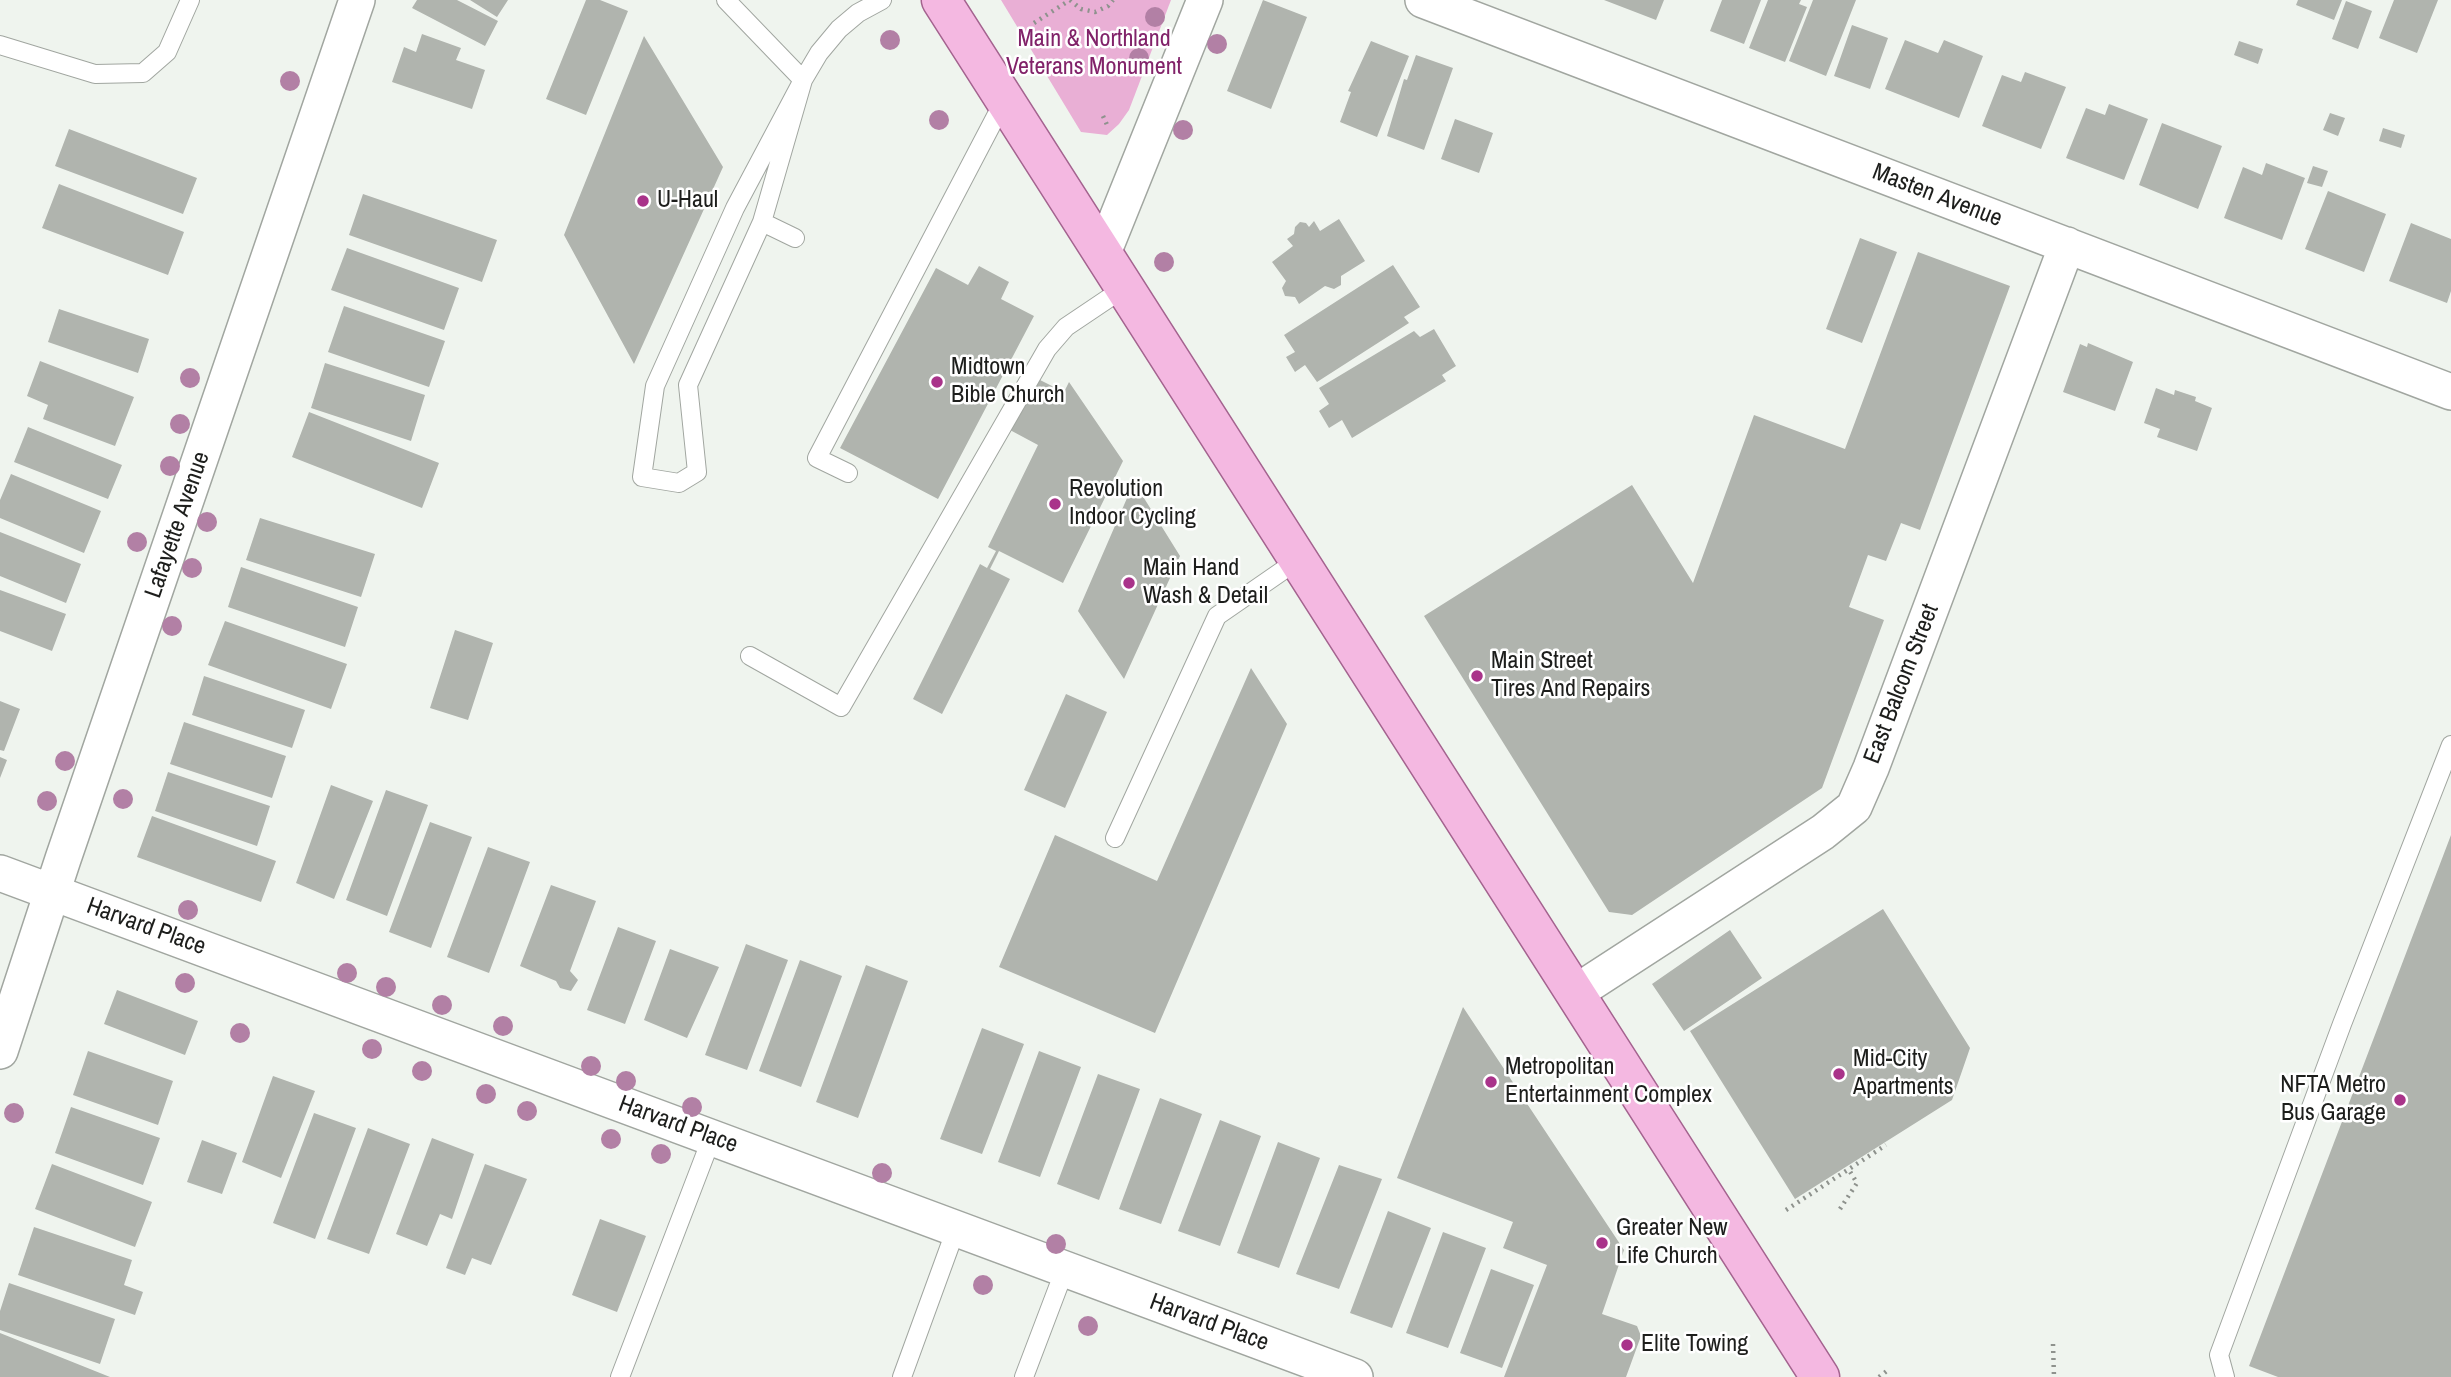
<!DOCTYPE html>
<style>
body{margin:0}
canvas{display:block;background:#eff4ee}
</style>
<canvas width="2451" height="1377"></canvas>
<script>
const g = document.querySelector('canvas').getContext('2d');
g.lineJoin = 'round';
function paint(path, color) { g.fillStyle = color; g.fill(path, 'evenodd'); }
const shape = rows => new Path2D(rows.map(r => 'M' + r).join(''));
function stroke(path, color, width, dash) { g.strokeStyle = color; g.lineWidth = width; g.lineCap = dash ? 'butt' : 'round'; g.setLineDash(dash || []); g.stroke(path); }
function write(font, color, halo, rows, align = 'center') {
  g.font = font + ' "Archivo Narrow",sans-serif'; g.lineWidth = 5; g.setLineDash([]); g.textBaseline = 'middle'; g.strokeStyle = halo; g.fillStyle = color; for (const [text, x, y, turn = 0] of rows) {
    g.save(); g.translate(x, y); g.rotate((+turn || 0) * Math.PI / 180); g.textAlign = isNaN(turn) ? turn : align; if (halo) g.strokeText(text, 0, 0); g.fillText(text, 0, 0); g.restore();
  }
}
paint(shape([
 [1001,0,1171,0,1129,110,1119,124,1107,135,1081,132]
]), '#e9afd5');
paint(shape([
 [417,0,457,0,498,21,485,46,412,8],
 [470,0,508,0,497,17],
 [586,0,600,0,628,11,586,115,546,99],
 [1263,0,1307,17,1271,109,1227,91],
 [1604,0,1664,0,1656,20],
 [1722,0,1761,0,1744,44,1710,31],
 [1768,0,1801,0,1799,4,1807,7,1785,62,1749,48],
 [1813,0,1856,0,1826,76,1789,61],
 [2298,0,2342,0,2334,20,2296,5],
 [2394,0,2438,0,2417,53,2379,38],
 [2346,1,2372,11,2358,49,2332,39],
 [1852,25,1888,38,1870,89,1834,76],
 [422,34,461,48,456,60,485,70,472,109,392,82,404,47,416,52],
 [644,36,723,167,634,364,564,235],
 [1905,40,1938,53,1944,40,1983,56,1959,118,1885,89],
 [1371,41,1409,56,1377,137,1340,122,1351,92,1348,91],
 [2239,41,2263,49,2258,64,2234,55],
 [1416,55,1453,68,1424,150,1387,136,1404,79,1407,80],
 [2025,72,2066,87,2041,149,1982,126,2002,75,2021,82],
 [2109,104,2148,119,2124,180,2066,158,2086,108,2105,115],
 [2330,113,2345,118,2338,136,2323,130],
 [1455,119,1493,133,1479,173,1441,159],
 [2162,123,2222,146,2198,209,2139,185],
 [2383,128,2405,135,2401,148,2379,141],
 [69,129,197,178,183,214,55,166],
 [2266,163,2305,178,2282,240,2224,218,2243,167,2262,175],
 [2313,166,2328,171,2322,187,2307,183],
 [59,184,184,232,168,275,42,228],
 [2328,191,2386,214,2364,272,2305,249],
 [363,194,497,240,482,282,349,235],
 [1339,219,1365,261,1341,276,1341,285,1334,289,1325,286,1299,304,1295,297,1285,296,1282,288,1286,281,1272,262,1293,246,1287,239,1294,234,1295,227,1300,222,1306,223,1309,227,1314,221,1320,231],
 [2411,223,2451,239,2451,291,2447,303,2389,281],
 [1860,238,1897,252,1862,343,1826,329],
 [347,248,459,288,444,330,331,290],
 [1918,252,2010,286,1920,530,1901,523,1886,561,1868,555,1849,607,1884,620,1822,788,1632,915,1609,912,1424,616,1632,485,1693,583,1754,415,1845,449],
 [1393,265,1420,307,1404,317,1409,323,1317,382,1305,365,1295,372,1286,357,1295,352,1284,335],
 [979,266,1009,282,1001,299,1034,316,938,499,840,448,936,268,968,285],
 [344,306,445,341,429,387,328,352],
 [59,309,149,339,138,373,48,342],
 [1434,329,1456,366,1442,375,1446,381,1352,438,1342,420,1329,428,1319,411,1329,404,1319,388,1414,331,1420,337],
 [2088,343,2133,362,2115,411,2063,392,2080,344,2087,347],
 [40,361,134,397,115,446,43,419,48,405,27,396],
 [325,363,425,395,411,441,311,408],
 [1036,378,1064,392,1069,382,1123,461,1063,583,999,551,990,569,1010,579,942,714,913,699,980,564,987,568,996,551,988,547,1038,445,1010,430],
 [2156,388,2174,395,2175,390,2196,397,2195,401,2212,408,2197,451,2157,437,2160,429,2144,423],
 [309,412,439,463,422,508,292,457],
 [28,427,122,465,108,499,14,462],
 [11,474,101,511,84,553,0,518,0,500],
 [1134,482,1180,556,1124,679,1078,611],
 [260,518,375,554,361,597,246,560],
 [0,532,81,564,66,603,0,576],
 [241,567,358,607,345,647,228,607],
 [0,590,66,614,52,651,0,631],
 [225,621,347,664,331,709,208,665],
 [455,630,493,643,468,720,430,708],
 [1251,668,1287,724,1155,1033,999,967,1055,835,1157,881],
 [204,676,305,710,292,748,192,715],
 [1066,694,1107,712,1065,808,1024,790],
 [0,701,20,709,4,751,0,750],
 [184,722,286,756,272,798,170,764],
 [0,757,7,760,0,778],
 [168,772,270,806,257,846,155,811],
 [331,785,373,801,334,899,296,883],
 [386,790,428,805,387,916,346,900],
 [152,816,276,861,261,902,137,857],
 [430,822,472,837,431,948,389,932],
 [2451,835,2451,1377,2278,1377,2249,1366],
 [488,847,530,862,489,973,447,957],
 [551,885,596,901,570,971,578,980,571,991,560,988,556,981,520,966],
 [1883,909,1970,1048,1952,1100,1795,1199,1690,1031],
 [618,927,656,941,625,1024,587,1010],
 [1730,930,1762,978,1684,1031,1652,984],
 [746,944,788,960,747,1070,705,1055],
 [670,949,719,967,687,1038,644,1020],
 [800,960,842,976,801,1087,759,1071],
 [866,965,908,981,858,1118,816,1102],
 [117,990,198,1021,185,1055,104,1024],
 [1463,1007,1624,1250,1602,1314,1637,1326,1641,1336,1626,1377,1504,1377,1547,1265,1503,1248,1513,1222,1397,1178],
 [982,1028,1024,1044,982,1154,940,1139],
 [88,1051,173,1081,158,1125,73,1095],
 [1039,1051,1081,1067,1040,1177,998,1162],
 [1098,1074,1140,1089,1099,1200,1057,1184],
 [273,1076,315,1091,281,1178,242,1162],
 [1160,1098,1202,1114,1161,1224,1119,1209],
 [71,1107,160,1138,143,1185,55,1153],
 [314,1113,356,1128,315,1239,273,1223],
 [1220,1120,1261,1136,1220,1246,1178,1231],
 [368,1128,410,1144,369,1254,327,1239],
 [432,1138,474,1154,452,1219,440,1214,427,1246,396,1234],
 [202,1140,237,1153,222,1194,187,1182],
 [1278,1142,1320,1158,1279,1268,1237,1253],
 [52,1164,152,1202,135,1247,35,1209],
 [485,1164,527,1179,491,1265,472,1258,465,1275,446,1268],
 [1339,1165,1382,1179,1339,1289,1296,1274],
 [1388,1211,1431,1228,1392,1328,1350,1313],
 [600,1219,646,1236,617,1312,572,1295],
 [34,1227,132,1260,124,1285,143,1292,135,1315,18,1275],
 [1443,1232,1486,1248,1448,1348,1406,1333],
 [1491,1269,1534,1285,1502,1368,1460,1353],
 [9,1283,115,1319,100,1364,0,1330,0,1311],
 [0,1333,110,1377,0,1377]
]), '#b0b4ae');
const lane = shape([
 [726,0,803,80],
 [0,45,95,74,143,73,167,52,190,0],
 [803,80,762,222,688,385,697,472,679,483,642,477,655,386,735,208,803,80,819,53,839,29,858,13,882,0],
 [762,222,795,238],
 [848,473,817,458,1005,99],
 [750,656,841,707,1047,349,1066,327,1124,288],
 [1115,838,1217,616,1298,560],
 [620,1377,712,1137],
 [902,1377,956,1229],
 [1024,1377,1065,1269],
 [2225,1377,2219,1355,2342,1024,2451,745]
]);
const street = shape([
 [1423,0,2451,392],
 [1103,253,1205,0],
 [0,873,1355,1377],
 [1575,993,1823,832,1854,807,1871,768,2067,245],
 [0,1051,63,859,357,0]
]);
const primary = shape([
 [941,0,1820,1377]
]);
stroke(lane, '#a1a6a0', 20);
stroke(street, '#a1a6a0', 38);
stroke(primary, '#a4638f', 41);
stroke(shape([
 [1070,0,1081,9,1095,12,1108,6,1113,0],
 [1034,23,1070,0],
 [1103,116,1108,127],
 [1840,1209,1857,1183,1849,1170],
 [1786,1210,1886,1145],
 [2053,1344,2054,1377],
 [1879,1377,1888,1370]
]), '#8e928d', 4.5, [2, 5]);
stroke(lane, '#fff', 18);
stroke(street, '#fff', 35);
stroke(primary, '#f4b8e1', 38);
g.fillStyle = '#b280a5';
for (const [x, y] of [
 [1155,17],
 [890,40],
 [1217,44],
 [1139,58],
 [290,81],
 [939,120],
 [1183,130],
 [1164,262],
 [190,378],
 [180,424],
 [170,466],
 [207,522],
 [137,542],
 [192,568],
 [172,626],
 [65,761],
 [123,799],
 [47,801],
 [188,910],
 [347,973],
 [185,983],
 [386,987],
 [442,1005],
 [503,1026],
 [240,1033],
 [372,1049],
 [591,1066],
 [422,1071],
 [626,1081],
 [486,1094],
 [692,1107],
 [527,1111],
 [14,1113],
 [611,1139],
 [661,1154],
 [882,1173],
 [1056,1244],
 [983,1285],
 [1088,1326]
]) { g.beginPath(); g.arc(x, y, 10, 0, 2 * Math.PI); g.fill(); }
for (const [x, y, r, color] of [
 [643,201,7,"#a9338a"],
 [937,382,7,"#a9338a"],
 [1055,504,7,"#a9338a"],
 [1129,583,7,"#a9338a"],
 [1477,676,7,"#a9338a"],
 [1839,1074,7,"#a9338a"],
 [1491,1082,7,"#a9338a"],
 [2400,1100,7,"#a9338a"],
 [1602,1243,7,"#a9338a"],
 [1627,1345,7,"#a9338a"]
]) { const dot = new Path2D(); dot.arc(x, y, r, 0, 2 * Math.PI); g.fillStyle = color; g.fill(dot); stroke(dot, '#fff', 2.5); }
write('24px', '#812269', '#fff', [
 ["Main & Northland",1094,40],
 ["Veterans Monument",1094,68]
]);
write('24px', '#1d1e1c', '#fff', [
 ["Masten Avenue",1937,196,21],
 ["Lafayette Avenue",178,525,-71],
 ["East Balcom Street",1902,684,-69],
 ["Harvard Place",146,927,20],
 ["Harvard Place",678,1125,20],
 ["Harvard Place",1209,1323,20]
]);
write('24px', '#1d1e1c', '#fff', [
 ["U-Haul",657,201],
 ["Midtown",951,368],
 ["Bible Church",951,396],
 ["Revolution",1069,490],
 ["Indoor Cycling",1069,518],
 ["Main Hand",1143,569],
 ["Wash & Detail",1143,597],
 ["Main Street",1491,662],
 ["Tires And Repairs",1491,690],
 ["Mid-City",1853,1060],
 ["Apartments",1853,1088],
 ["Metropolitan",1505,1068],
 ["Entertainment Complex",1505,1096],
 ["NFTA Metro",2386,1086,"right"],
 ["Bus Garage",2386,1114,"right"],
 ["Greater New",1616,1229],
 ["Life Church",1616,1257],
 ["Elite Towing",1641,1345]
], 'left');
</script>
